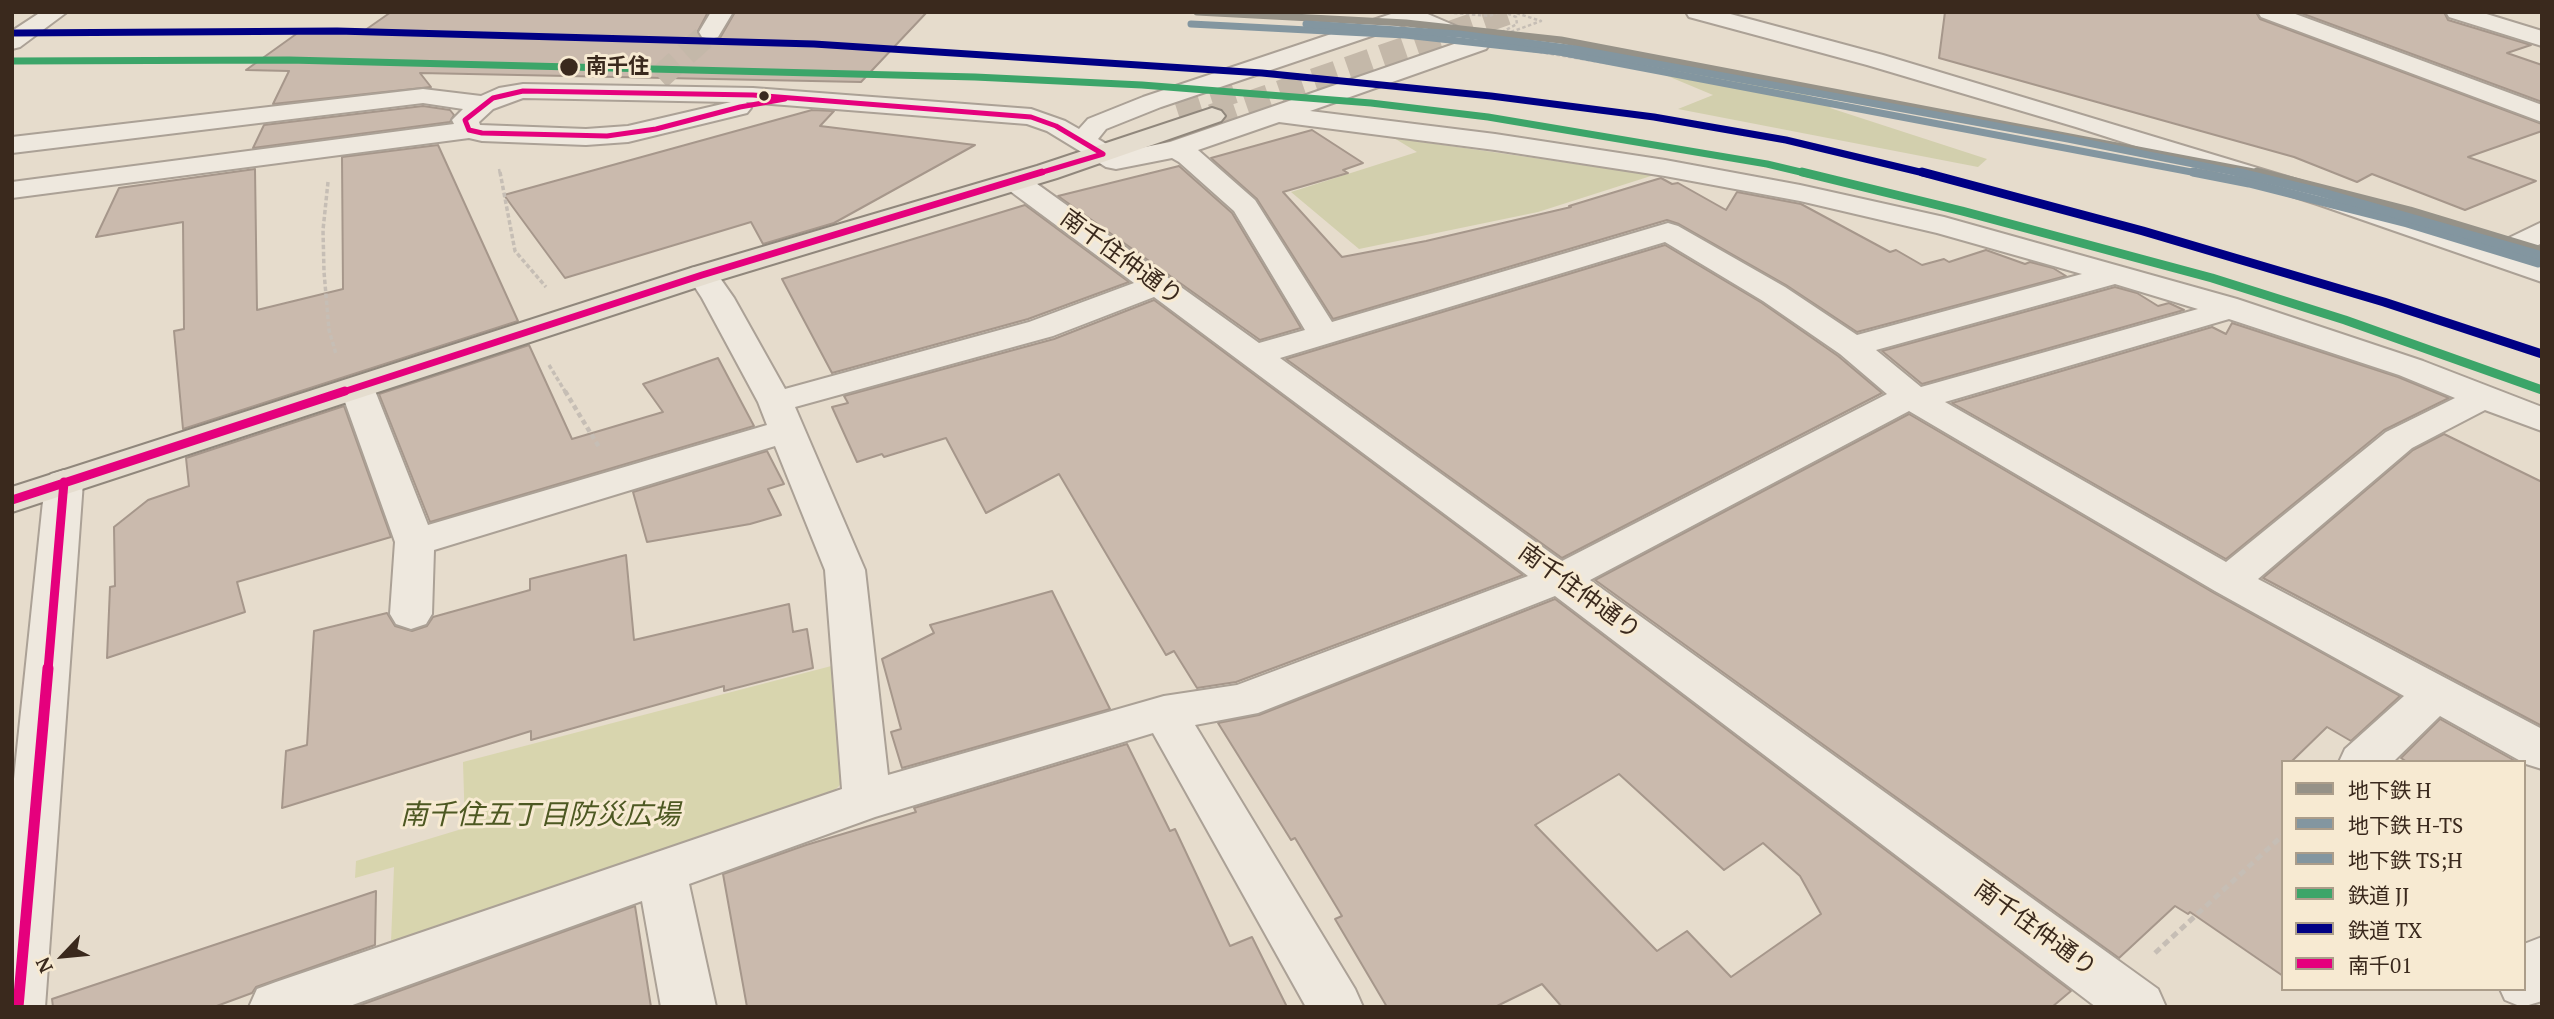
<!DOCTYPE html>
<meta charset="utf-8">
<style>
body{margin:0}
#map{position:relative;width:2554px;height:1019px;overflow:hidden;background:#e6dccc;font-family:"PT Serif","Noto Sans JP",serif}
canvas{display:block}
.frame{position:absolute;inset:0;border:14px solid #3a291d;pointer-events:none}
.legend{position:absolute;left:2281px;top:760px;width:245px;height:231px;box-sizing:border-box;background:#f7ead2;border:2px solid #ab9d8a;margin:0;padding:9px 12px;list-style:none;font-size:21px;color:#3a291d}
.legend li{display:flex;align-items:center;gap:14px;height:35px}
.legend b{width:35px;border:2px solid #ab9d8a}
.north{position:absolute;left:28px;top:921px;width:70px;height:70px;-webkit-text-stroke:5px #f7ead2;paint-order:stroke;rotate:244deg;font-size:19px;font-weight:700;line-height:28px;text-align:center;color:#3a291d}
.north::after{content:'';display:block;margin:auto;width:24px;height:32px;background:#3a291d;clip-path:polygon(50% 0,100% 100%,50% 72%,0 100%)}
</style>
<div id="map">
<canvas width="2554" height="1019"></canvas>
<div class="frame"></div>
<ul class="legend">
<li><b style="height:9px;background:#969288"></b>地下鉄 H</li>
<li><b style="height:9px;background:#8396a0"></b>地下鉄 H-TS</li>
<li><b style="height:9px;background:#8396a0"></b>地下鉄 TS;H</li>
<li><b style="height:9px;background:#3ca569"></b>鉄道 JJ</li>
<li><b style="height:9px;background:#000084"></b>鉄道 TX</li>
<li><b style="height:9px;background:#e5007d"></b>南千01</li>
</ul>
<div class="north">N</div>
</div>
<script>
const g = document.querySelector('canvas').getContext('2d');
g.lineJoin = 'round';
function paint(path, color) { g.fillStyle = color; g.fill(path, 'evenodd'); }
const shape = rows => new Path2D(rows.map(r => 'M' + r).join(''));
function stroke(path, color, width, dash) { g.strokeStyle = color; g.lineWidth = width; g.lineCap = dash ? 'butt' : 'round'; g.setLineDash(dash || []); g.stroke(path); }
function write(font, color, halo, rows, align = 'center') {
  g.font = font + ' "PT Serif","Noto Sans JP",serif'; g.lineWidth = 6; g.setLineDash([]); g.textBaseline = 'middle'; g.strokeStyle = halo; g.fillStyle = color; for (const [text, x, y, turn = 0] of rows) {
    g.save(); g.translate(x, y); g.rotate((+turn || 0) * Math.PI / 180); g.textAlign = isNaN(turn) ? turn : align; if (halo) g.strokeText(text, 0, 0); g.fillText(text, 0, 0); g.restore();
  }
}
paint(shape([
 [839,664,843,782,828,797,391,942,394,867,355,878,356,861,465,828,463,762]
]), '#d8d5ae');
paint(shape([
 [1671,67,1799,92,1836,105,1830,108,1987,159,1978,167,1678,109,1713,95,1658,72],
 [1394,138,1654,175,1538,212,1359,249,1291,192,1417,152]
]), '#d2cfad');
const building = shape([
 [391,12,708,12,697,33,701,40,709,42,720,38,735,12,927,12,861,82,420,73,431,87,273,104,289,71,246,70,299,32,361,33,391,12],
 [1945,12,2256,12,2260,19,2542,124,2542,131,2468,157,2536,181,2465,210,2372,174,2357,182,2294,157,1939,58,1945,12],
 [2298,12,2444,12,2448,20,2531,45,2507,53,2542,65,2542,102,2298,12],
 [423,106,450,110,454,115,450,122,253,148,264,125,423,106],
 [812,110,834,111,820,126,975,145,834,223,763,244,751,222,565,278,504,195,812,110],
 [1312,130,1363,163,1343,170,1348,173,1283,192,1342,257,1426,241,1571,207,1569,206,1661,178,1672,184,1678,183,1726,210,1737,192,1801,204,1890,252,1896,250,1922,265,1944,259,1949,262,1986,250,2025,264,2030,262,2053,268,2066,276,1857,332,1786,285,1679,224,1667,220,1333,319,1257,199,1211,158,1312,130],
 [438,145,518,321,183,429,174,331,184,329,183,222,96,237,119,188,255,169,257,310,343,289,342,157,438,145],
 [1179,166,1232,213,1301,328,1260,340,1058,196,1179,166],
 [1025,205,1129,282,1028,319,832,373,782,279,1025,205],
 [1665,245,1762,303,1838,356,1882,393,1562,558,1286,359,1665,245],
 [2115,287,2137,293,2158,306,2169,303,2184,310,1922,384,1882,351,2115,287],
 [1154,300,1523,575,1236,682,1197,688,1174,651,1166,655,1059,474,986,513,946,438,884,457,882,454,857,462,832,407,848,403,844,396,1054,339,1154,300],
 [2232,323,2398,377,2449,398,2384,430,2226,559,1952,403,2212,327,2226,334,2232,323],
 [529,345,572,439,663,412,643,384,718,358,754,426,430,522,379,394,529,345],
 [344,406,391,537,237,582,245,612,107,658,110,587,115,586,114,527,148,500,189,486,186,458,344,406],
 [1909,414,2214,593,2400,696,2351,741,2327,727,2291,762,2283,762,2283,976,2190,912,2188,914,2175,906,2119,958,1595,580,1909,414],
 [2444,434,2542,482,2542,726,2263,578,2413,450,2444,434],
 [767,451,784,484,768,489,781,515,750,524,647,542,633,492,767,451],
 [626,555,634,640,789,604,793,632,807,629,813,668,724,691,724,686,531,740,531,731,282,808,286,751,307,745,314,631,387,613,395,626,412,631,427,626,433,617,530,590,530,579,626,555],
 [1052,591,1110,709,902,768,891,732,901,729,882,659,934,633,930,625,1052,591],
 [1555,599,2071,991,2052,1007,1562,1007,1542,984,1495,1007,1387,1007,1335,919,1342,916,1295,838,1291,840,1218,723,1259,715,1555,599],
 [1619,774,1724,870,1763,843,1800,876,1821,914,1731,977,1687,931,1657,951,1535,825,1619,774],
 [2440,719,2517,762,2407,762,2401,758,2440,719],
 [1127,744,1170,831,1175,829,1230,946,1252,937,1287,1007,747,1007,723,874,806,845,916,812,914,808,1127,744],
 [376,891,375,945,256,987,252,993,214,1007,53,1007,52,999,376,891],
 [635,906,651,1007,355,1007,493,957,635,906]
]);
paint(building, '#cabaad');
stroke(building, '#a6978b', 2);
stroke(shape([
 [659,78,710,32]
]), '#c4b8a9', 24, [24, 12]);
stroke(shape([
 [1177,110,1235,91],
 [1212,116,1510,12]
]), '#c4b8a9', 24, [24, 12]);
const minor = shape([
 [41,12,67,12,20,47,12,49,12,31,41,12],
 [711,12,733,12,718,37,710,39,702,37,699,32,711,12],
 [1397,12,1423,12,1486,39,1490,44,1486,49,1310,111,1495,134,1665,160,1800,185,1944,217,2237,299,2423,361,2542,407,2542,431,2485,410,2412,448,2258,579,2542,729,2542,769,2526,764,2440,716,2393,762,2339,762,2345,749,2404,696,2215,591,1909,411,1590,580,2158,989,2166,1007,2096,1007,1555,596,1258,713,1195,725,1355,989,1363,1007,1306,1007,1153,733,875,817,689,884,716,1007,661,1007,642,901,347,1007,249,1007,257,989,276,982,842,789,825,570,775,446,434,550,432,614,426,624,411,629,396,624,390,614,395,542,340,388,345,381,357,378,369,381,374,388,428,525,767,425,758,402,702,298,687,275,691,268,702,266,713,268,734,298,785,389,1029,322,1134,283,1006,188,1002,182,1006,176,1016,174,1026,176,1259,343,1305,330,1234,211,1179,162,1172,158,1116,169,1106,167,1047,131,1027,124,746,102,751,108,747,113,628,142,586,145,482,141,469,138,12,198,12,182,454,124,452,120,463,109,423,103,12,153,12,137,423,89,481,96,499,88,523,84,753,88,1031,109,1065,121,1079,129,1088,119,1143,97,1397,12],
 [1410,23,1457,43,1170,142,1120,152,1098,139,1106,129,1161,107,1410,23],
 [523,98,731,102,628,126,586,129,480,125,479,122,493,109,523,98],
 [1279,122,1495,150,1665,176,1800,201,1937,233,2082,274,1857,335,1785,287,1678,226,1668,223,1332,322,1255,200,1198,150,1279,122],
 [1665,242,1763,301,1840,354,1887,394,1562,561,1280,358,1665,242],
 [2115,284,2198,309,1921,387,1876,350,2115,284],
 [1154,297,1528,576,1237,685,1164,696,888,775,865,570,795,407,1053,336,1154,297],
 [2229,319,2399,375,2455,398,2386,432,2226,562,1945,402,2229,319],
 [1686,12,1723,12,1883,55,2337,192,2492,246,2542,222,2542,243,2519,255,2542,263,2542,282,2317,204,2076,127,1867,65,1689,17,1686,12],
 [2258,12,2290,12,2542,105,2542,122,2261,17,2258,12],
 [2446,12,2480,12,2542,31,2542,46,2449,17,2446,12],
 [64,470,77,474,83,482,45,1007,12,1007,12,798,45,482,51,474,64,470],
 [2542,937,2542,1001,2522,1007,2505,1000,2500,989,2524,989,2524,944,2542,937]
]);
const major = shape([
 [1212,108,1221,111,1225,116,1221,121,1057,178,713,282,12,512,12,487,691,268,1037,166,1212,108]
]);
stroke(minor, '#aba196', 4);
stroke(major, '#90877c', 4);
stroke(shape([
 [1511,32,1541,21,1513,12],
 [1515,48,1655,71],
 [499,169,500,174]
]), '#c6beb5', 2.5, [3.5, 2.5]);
stroke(shape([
 [500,172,515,251,546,287],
 [328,182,323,230,324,272,329,330,336,354],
 [549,365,566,393]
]), '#c6beb5', 3.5, [4.5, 2.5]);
stroke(shape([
 [565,391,599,447]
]), '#c6beb5', 4.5, [5, 3.5]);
stroke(shape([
 [2155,953,2283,835]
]), '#c6beb5', 5, [7, 4.5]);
paint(minor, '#eee8de');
paint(major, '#e5ddcf');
stroke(shape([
 [1442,12,1489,16,1500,12],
 [1491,38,1517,24,1516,17,1504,12]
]), '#c6beb5', 2.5, [3.5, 2.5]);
stroke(shape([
 [785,99,740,107,656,129,607,136,482,133,469,130,465,120,493,98,523,91,753,95,1031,117,1056,126,1103,154],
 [1036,174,1103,154]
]), '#e5007d', 5);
stroke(shape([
 [340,393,702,275,1042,172]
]), '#e5007d', 7);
stroke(shape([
 [12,500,345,391],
 [48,670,64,482]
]), '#e5007d', 9);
stroke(shape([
 [18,1007,48,668]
]), '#e5007d', 11);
stroke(shape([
 [12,61,289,60,975,77,1142,85,1371,103,1488,117,1767,164,1809,174]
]), '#3ca569', 7);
stroke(shape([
 [1802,172,1962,211,2212,278,2345,320,2542,390]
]), '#3ca569', 9);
stroke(shape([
 [12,33,337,31,814,44,1262,73,1491,96,1654,117,1786,140,1928,174]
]), '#000084', 7);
stroke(shape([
 [1922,172,2143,231,2384,302,2542,354]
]), '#000084', 9);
stroke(shape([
 [1197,12,1406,23,1561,40,2264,174]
]), '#969288', 7);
stroke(shape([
 [2257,172,2410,211,2542,251]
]), '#969288', 9);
stroke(shape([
 [1191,24,1405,35,1559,52,2202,174]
]), '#8396a0', 7);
stroke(shape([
 [2193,172,2249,183,2407,223,2538,263]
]), '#8396a0', 9);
stroke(shape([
 [1306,24,1459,34,1575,49,2068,139,2244,174]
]), '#8396a0', 7);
stroke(shape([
 [2237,172,2320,192,2539,255]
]), '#8396a0', 9);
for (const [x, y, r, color] of [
 [569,67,10,"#3a291d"],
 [764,96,6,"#3a291d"]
]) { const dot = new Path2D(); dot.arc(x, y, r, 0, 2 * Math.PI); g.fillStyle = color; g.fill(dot); stroke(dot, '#f7ead2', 2.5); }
write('bold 21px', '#3a291d', '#f7ead2', [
 ["南千住",586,67]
], 'left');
write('24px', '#3a291d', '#f7ead2', [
 ["南千住仲通り",1121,258,36],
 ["南千住仲通り",1579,592,36],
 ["南千住仲通り",2035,929,36]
]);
write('italic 28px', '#4d5822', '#f7ead2', [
 ["南千住五丁目防災広場",540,816]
]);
</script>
